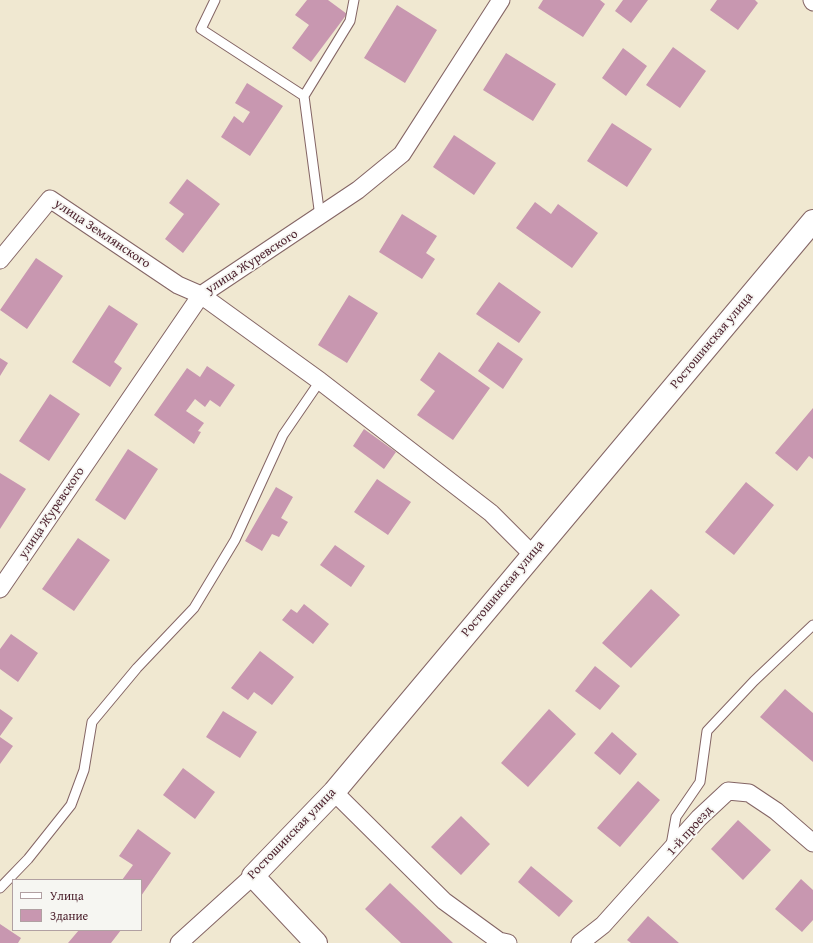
<!DOCTYPE html>
<meta charset="utf-8">
<style>
body{margin:0}
#map{position:relative;width:813px;height:943px;overflow:hidden;background:#f0e8d1;font-family:"Gentium Book Plus",serif}
canvas{display:block}
.legend{position:absolute;left:12px;top:879px;width:130px;height:52px;box-sizing:border-box;background:#f6f6f2;border:1px solid #b1a0a2;margin:0;padding:5px 7px;list-style:none;font-size:12px;color:#4a1f2b}
.legend li{display:flex;align-items:center;gap:8px;height:20px}
.legend b{width:20px;border:1px solid #b1a0a2}
</style>
<div id="map">
<canvas width="813" height="943"></canvas>
<ul class="legend">
<li><b style="height:5px;background:#fff"></b>Улица</li>
<li><b style="height:11px;background:#c897b0"></b>Здание</li>
</ul>
</div>
<script>
const g = document.querySelector('canvas').getContext('2d');
g.lineJoin = 'round';
function paint(path, color) { g.fillStyle = color; g.fill(path, 'evenodd'); }
const shape = rows => new Path2D(rows.map(r => 'M' + r).join(''));
function stroke(path, color, width, dash) { g.strokeStyle = color; g.lineWidth = width; g.lineCap = dash ? 'butt' : 'round'; g.setLineDash(dash || []); g.stroke(path); }
function write(font, color, halo, rows, align = 'center') {
  g.font = font + ' "Gentium Book Plus",serif'; g.lineWidth = 3.5; g.setLineDash([]); g.textBaseline = 'middle'; g.strokeStyle = halo; g.fillStyle = color; for (const [text, x, y, turn = 0] of rows) {
    g.save(); g.translate(x, y); g.rotate((+turn || 0) * Math.PI / 180); g.textAlign = isNaN(turn) ? turn : align; if (halo) g.strokeText(text, 0, 0); g.fillText(text, 0, 0); g.restore();
  }
}
paint(shape([
 [307,0,328,0,347,14,311,62,292,48,309,25,295,15],
 [543,0,600,0,605,4,583,37,538,8],
 [623,0,648,0,631,23,615,11],
 [717,0,755,0,758,3,738,30,710,10],
 [397,5,437,30,405,83,364,58],
 [673,47,706,71,680,108,646,85],
 [623,48,647,66,626,96,602,78],
 [506,53,556,84,533,121,483,90],
 [247,83,283,106,250,156,221,137,234,116,243,123,250,112,235,103],
 [612,123,652,149,627,187,587,161],
 [454,135,496,163,474,195,433,167],
 [187,179,220,204,183,253,165,239,184,214,169,203],
 [535,202,551,214,558,204,598,233,572,268,516,228],
 [402,214,437,236,426,253,435,259,422,279,379,252],
 [36,258,63,276,27,329,0,310],
 [499,282,541,312,519,343,476,314],
 [349,295,378,313,347,363,318,345],
 [109,305,138,324,114,362,122,368,110,387,72,362],
 [498,342,523,359,503,389,478,371],
 [439,352,490,388,453,440,417,415,435,391,420,380],
 [0,358,8,363,0,376],
 [207,366,235,385,220,407,210,400,205,407,195,399,186,411,204,423,198,431,201,432,194,444,154,415,187,368,200,377],
 [50,394,80,414,49,461,19,441],
 [813,408,813,459,809,456,797,471,775,453],
 [364,429,396,452,384,469,353,446],
 [128,449,158,469,125,520,95,500],
 [0,473,26,489,0,529],
 [377,479,411,502,388,535,354,512],
 [746,482,774,505,734,555,705,532],
 [276,487,293,497,281,518,288,522,279,537,272,534,262,551,245,541],
 [78,538,110,560,74,611,42,589],
 [335,545,365,566,351,587,320,565],
 [651,589,680,615,631,668,602,643],
 [304,604,329,624,313,644,282,620,291,609,297,613],
 [11,634,38,653,18,682,0,669,0,649],
 [260,651,294,677,272,705,254,692,248,700,231,688],
 [595,666,620,686,600,710,575,691],
 [785,689,813,713,813,762,760,717],
 [0,709,13,718,0,736],
 [549,709,576,734,528,787,501,763],
 [223,711,257,732,240,758,206,737],
 [612,732,637,754,620,775,594,753],
 [0,737,13,746,0,764],
 [183,768,215,792,195,819,163,795],
 [638,781,660,800,620,847,597,828],
 [461,816,490,844,461,875,431,847],
 [738,820,771,850,743,880,711,849],
 [138,829,171,853,141,896,141,880,122,880,133,865,119,856],
 [531,866,573,901,559,917,518,882],
 [801,879,813,890,813,920,802,932,775,909],
 [390,883,453,943,401,943,365,909],
 [648,916,679,943,631,943,627,940],
 [0,924,21,938,18,943,0,943],
 [79,930,121,930,111,943,68,943]
]), '#c897b0');
const service = shape([
 [215,0,201,29,304,96,320,217],
 [304,96,350,21,354,0],
 [671,845,676,817,700,782,707,731,754,681,813,625],
 [0,888,28,859,71,805,84,770,92,722,137,668,194,608,235,540,283,435,320,381]
]);
const minor = shape([
 [812,0,813,2],
 [0,260,50,199,178,285,201,295,320,381,491,513,532,554],
 [0,589,201,295,358,190,402,154,501,0],
 [334,792,444,901,499,941,508,943],
 [179,943,253,876],
 [580,943,603,925,699,818,728,791,749,793,776,811,813,843]
]);
const secondary = shape([
 [316,943,253,876,334,792,813,221]
]);
stroke(service, '#846565', 11);
stroke(minor, '#846565', 19);
stroke(secondary, '#846565', 24);
stroke(service, '#fff', 9);
stroke(minor, '#fff', 17);
stroke(secondary, '#fff', 22);
write('13px', '#4a1f2b', '#f6f6f2', [
 ["улица Землянского",102,234,34],
 ["улица Журевского",252,262,-33],
 ["Ростошинская улица",712,341,-50],
 ["улица Журевского",52,513,-56],
 ["Ростошинская улица",503,589,-50],
 ["1-й проезд",690,831,-48],
 ["Ростошинская улица",292,834,-46]
]);
</script>
